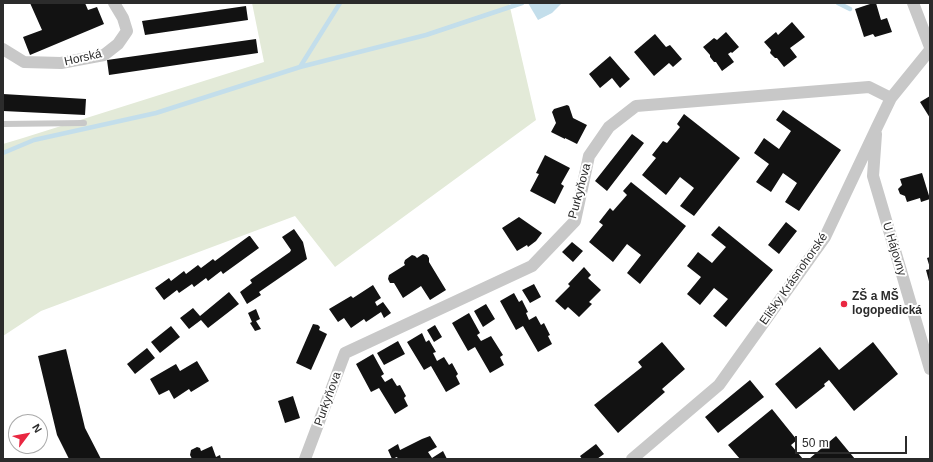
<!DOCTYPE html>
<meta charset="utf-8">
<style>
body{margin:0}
#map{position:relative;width:933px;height:462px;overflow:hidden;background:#fff;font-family:Helvetica,sans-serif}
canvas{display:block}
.frame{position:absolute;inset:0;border:4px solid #2b2b2b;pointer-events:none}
.north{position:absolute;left:8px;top:414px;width:40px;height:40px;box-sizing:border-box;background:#fff;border:1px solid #aaa;border-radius:50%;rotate:58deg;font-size:11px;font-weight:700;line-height:16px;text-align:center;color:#2b2b2b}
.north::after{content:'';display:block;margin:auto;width:14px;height:18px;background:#e92741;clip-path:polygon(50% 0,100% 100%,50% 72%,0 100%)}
.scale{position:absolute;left:795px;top:436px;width:112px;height:18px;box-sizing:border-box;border:2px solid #2b2b2b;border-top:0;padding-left:5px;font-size:12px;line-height:14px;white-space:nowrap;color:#2b2b2b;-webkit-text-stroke:3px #fff;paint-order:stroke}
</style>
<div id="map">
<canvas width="933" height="462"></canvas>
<div class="frame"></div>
<div class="north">N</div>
<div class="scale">50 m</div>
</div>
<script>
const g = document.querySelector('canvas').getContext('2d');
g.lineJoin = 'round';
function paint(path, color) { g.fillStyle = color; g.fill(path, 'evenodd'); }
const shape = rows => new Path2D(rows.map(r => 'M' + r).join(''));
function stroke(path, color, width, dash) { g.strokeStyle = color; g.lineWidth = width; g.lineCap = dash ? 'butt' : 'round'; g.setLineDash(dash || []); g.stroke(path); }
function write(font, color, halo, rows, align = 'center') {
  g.font = font + ' Helvetica,sans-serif'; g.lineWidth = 4; g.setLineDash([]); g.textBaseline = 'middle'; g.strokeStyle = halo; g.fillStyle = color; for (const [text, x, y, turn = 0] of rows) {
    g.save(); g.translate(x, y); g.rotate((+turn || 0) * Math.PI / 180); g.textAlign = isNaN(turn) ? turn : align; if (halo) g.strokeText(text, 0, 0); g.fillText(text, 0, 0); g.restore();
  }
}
paint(shape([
 [252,3,509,3,536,120,335,267,295,216,41,311,3,336,3,144,23,138,264,62]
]), '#e3ead8');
paint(shape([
 [528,3,562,3,552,13,538,20]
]), '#c3deeb');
stroke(shape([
 [838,3,850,9],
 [300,67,340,3],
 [3,153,34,140,156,113,300,67,426,35,522,3]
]), '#c3deeb', 4.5);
paint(shape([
 [30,3,85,3,88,10,97,7,104,24,30,55,23,37,42,30],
 [873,3,876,3,881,20,887,18,892,32,875,37,873,34,864,37,855,9],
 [246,6,248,20,145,35,142,21],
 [792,22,805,37,790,48,797,57,784,67,777,58,775,58,770,53,771,50,764,42,776,32,778,35],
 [726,32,739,47,732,53,731,52,728,54,734,62,722,71,716,62,714,62,710,57,710,55,703,47,714,38,717,40],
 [655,34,666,47,670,45,682,59,673,67,669,63,654,76,634,52],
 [256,39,258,53,109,75,107,60],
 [610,56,630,79,620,88,612,78,600,88,589,74],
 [3,94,86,99,85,115,3,111],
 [930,96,930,118,920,102],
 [567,105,569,106,573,118,587,125,577,144,565,138,565,139,551,132,556,123,552,112,554,109],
 [783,110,841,150,799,211,785,202,797,183,783,173,771,192,756,182,769,164,754,153,764,138,779,149,791,131,776,120],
 [684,114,740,158,694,216,680,206,694,188,680,177,666,195,642,175,656,158,652,155,663,141,667,143,680,127,677,124],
 [632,134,644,143,607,191,595,181],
 [545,155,570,168,561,184,564,186,555,204,530,191,539,174,536,173],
 [922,173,930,199,921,202,920,198,907,202,905,196,900,194,898,189,902,185,900,179],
 [631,182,686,226,640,284,627,273,641,255,627,244,613,262,589,242,603,225,599,222,610,208,613,211,627,195,623,191],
 [519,217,542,233,536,241,528,247,527,245,517,251,502,228],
 [786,222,797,231,779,254,768,245],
 [719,226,773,270,726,327,713,316,728,299,714,288,700,305,687,294,701,277,687,266,698,252,712,263,726,247,711,235],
 [294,229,303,242,307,259,259,292,261,295,247,304,240,292,252,283,250,280,290,252,291,250,282,237],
 [249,236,250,236,259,248,223,274,221,271,208,281,206,278,194,287,192,284,179,293,177,290,164,300,155,288,169,278,171,281,184,271,186,274,198,265,201,268,213,259,215,261],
 [572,242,583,251,573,262,562,252],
 [423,254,427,255,429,258,429,262,446,290,430,300,421,286,403,298,394,283,390,283,388,279,389,275,405,265,404,263,405,260,412,255,415,256,417,258],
 [930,257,930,268,927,258],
 [584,267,591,275,588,278,601,290,589,302,592,304,579,317,568,307,565,310,555,301,570,286,568,284],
 [930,269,930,285,926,270],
 [534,284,541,297,530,303,522,290],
 [373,285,381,298,375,302,377,306,383,302,391,313,384,318,381,312,366,322,364,319,351,328,344,318,338,322,329,309,351,296,353,298],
 [229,292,239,304,208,328,201,320,189,329,180,318,193,308,200,316],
 [514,293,519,302,522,300,528,312,526,313,529,320,536,316,541,325,544,323,550,335,548,336,552,344,538,352,523,326,516,330,500,301],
 [486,304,495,319,483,327,474,311],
 [256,309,260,319,256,321,261,329,255,331,250,323,252,322,248,313],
 [469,313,480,333,477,335,481,341,491,336,503,355,500,357,504,365,490,373,475,347,468,351,452,323],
 [313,324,318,325,320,327,319,330,327,334,311,370,296,363],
 [435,325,442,337,434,342,427,330],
 [171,326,180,337,160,353,151,342],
 [422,333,426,342,429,340,436,352,433,353,437,361,444,357,449,365,452,363,458,374,456,376,460,384,446,392,431,366,424,370,407,342],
 [398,341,405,354,384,365,377,353],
 [662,342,685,369,662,389,665,392,618,433,594,405,642,367,638,362],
 [873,342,898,374,854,411,829,380,824,384,825,386,796,409,775,384,820,347,839,370],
 [147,348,155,358,135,374,127,364],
 [66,349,85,428,101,459,69,459,57,435,38,356],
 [373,354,384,374,381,376,385,382,392,378,397,386,400,385,406,396,404,398,408,406,395,414,379,388,371,392,356,364],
 [197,361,209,381,191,392,189,389,174,399,169,390,159,395,150,379,176,364,180,371],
 [750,380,764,397,718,433,705,417],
 [293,396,300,418,285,423,278,401],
 [772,409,797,440,791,445,803,459,740,459,728,445],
 [430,436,437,447,428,452,432,458,443,451,447,459,398,459,397,457,392,459,388,450,398,444,400,450,422,439],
 [836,436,855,459,809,459],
 [596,444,604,454,597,459,582,459,580,456],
 [212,446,216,457,220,455,221,459,192,459,190,455,191,450,197,447,200,448,201,451]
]), '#121212');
stroke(shape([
 [3,124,84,123]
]), '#c8c8c8', 6);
stroke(shape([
 [913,3,930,47],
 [3,49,24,62,61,63,104,55,118,44,127,31,123,18,114,3],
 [876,134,873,176,930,369],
 [305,459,345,353,532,266,575,221,589,156,609,127,636,106,869,87,891,98],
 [632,459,719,385,825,237,877,127,891,98,930,50]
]), '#c8c8c8', 12);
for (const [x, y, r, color] of [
 [844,304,4,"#e92741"]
]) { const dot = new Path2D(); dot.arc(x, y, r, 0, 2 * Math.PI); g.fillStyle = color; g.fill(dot); stroke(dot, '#fff', 1.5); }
write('12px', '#2b2b2b', '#fff', [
 ["Horská",83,58,-13],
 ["Purkyňova",580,191,-75],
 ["U Hájovny",894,249,73],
 ["Elišky Krásnohorské",794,279,-55],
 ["Purkyňova",328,399,-70]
]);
write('bold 12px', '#2b2b2b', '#fff', [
 ["ZŠ a MŠ",852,297],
 ["logopedická",852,311]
], 'left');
</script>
